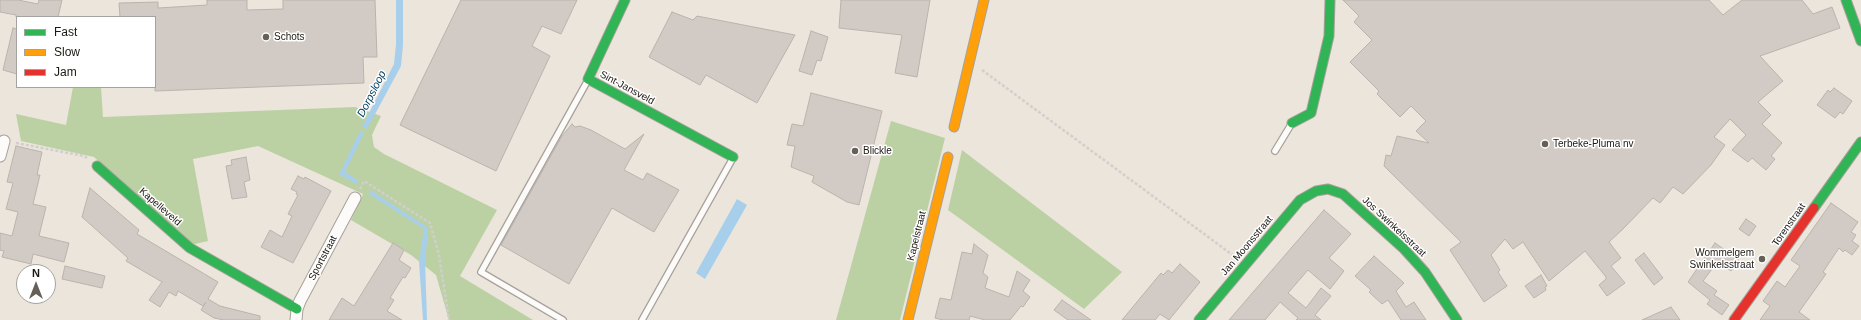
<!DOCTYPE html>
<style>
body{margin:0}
#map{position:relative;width:1861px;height:320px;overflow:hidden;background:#ece5db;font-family:Helvetica,sans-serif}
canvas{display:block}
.legend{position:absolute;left:16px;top:16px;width:140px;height:72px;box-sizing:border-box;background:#fff;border:1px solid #a4a3a0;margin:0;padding:5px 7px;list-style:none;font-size:12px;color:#1c1812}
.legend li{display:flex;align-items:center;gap:8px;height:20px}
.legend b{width:20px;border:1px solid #a4a3a0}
.north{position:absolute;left:16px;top:264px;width:40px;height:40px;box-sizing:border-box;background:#fff;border:1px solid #a4a3a0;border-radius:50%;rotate:0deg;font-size:11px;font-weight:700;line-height:16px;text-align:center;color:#1c1812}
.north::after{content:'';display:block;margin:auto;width:14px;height:18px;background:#656058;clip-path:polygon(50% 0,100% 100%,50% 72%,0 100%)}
</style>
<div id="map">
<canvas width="1861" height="320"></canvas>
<ul class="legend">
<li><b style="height:5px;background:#30b455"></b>Fast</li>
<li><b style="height:5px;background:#ff9f0a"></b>Slow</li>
<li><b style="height:5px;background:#e5322d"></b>Jam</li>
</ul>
<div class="north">N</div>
</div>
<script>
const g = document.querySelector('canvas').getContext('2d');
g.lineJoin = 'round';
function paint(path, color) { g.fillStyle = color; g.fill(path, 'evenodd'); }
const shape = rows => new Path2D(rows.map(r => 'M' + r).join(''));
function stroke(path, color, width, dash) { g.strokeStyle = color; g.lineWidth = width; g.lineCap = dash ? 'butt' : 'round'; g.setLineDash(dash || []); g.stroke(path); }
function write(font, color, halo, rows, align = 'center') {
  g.font = font + ' Helvetica,sans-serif'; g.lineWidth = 3; g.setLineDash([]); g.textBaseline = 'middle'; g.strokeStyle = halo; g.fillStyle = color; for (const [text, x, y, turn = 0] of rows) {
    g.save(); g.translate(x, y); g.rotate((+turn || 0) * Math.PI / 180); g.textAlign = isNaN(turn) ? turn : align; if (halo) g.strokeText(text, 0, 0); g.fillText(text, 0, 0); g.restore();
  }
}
paint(shape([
 [73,87,101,87,103,117,355,107,381,116,372,135,374,147,384,154,497,210,460,276,533,320,449,320,436,275,411,255,351,220,363,194,258,146,193,159,208,241,191,245,94,157,21,141,16,114,66,125],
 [891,121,945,138,900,320,836,320],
 [962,150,1122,272,1084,309,948,210]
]), '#bcd1a3');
paint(shape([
 [396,0,403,0,403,45,401,66,367,129,362,127,394,64,396,44],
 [360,131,364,133,345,172,359,181,357,184,340,175,340,173],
 [370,190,427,227,428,233,425,260,427,320,423,320,419,262,424,229,369,194],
 [737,199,747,205,705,279,696,273]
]), '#a7cfeb');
const building = shape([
 [0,0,18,0,38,4,39,0,62,0,58,17,16,17,16,15,0,12,0,0],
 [207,0,247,0,247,10,283,9,283,0,375,0,377,57,363,57,364,83,155,91,155,17,120,17,119,3,158,2,158,8,207,5,207,0],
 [461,0,577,0,561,34,542,26,532,46,550,56,496,171,400,125,461,0],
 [841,0,930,0,917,77,895,73,902,35,839,28,841,0],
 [1343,0,1709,0,1723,15,1742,0,1802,0,1813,14,1832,7,1840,28,1760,56,1783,81,1758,102,1771,115,1762,124,1782,143,1771,156,1775,159,1766,170,1752,158,1748,162,1732,150,1746,135,1730,119,1714,137,1725,145,1711,165,1683,194,1673,187,1660,203,1653,198,1623,229,1609,242,1621,258,1611,266,1625,283,1607,296,1599,285,1606,279,1606,277,1585,251,1549,281,1523,242,1513,249,1505,239,1491,255,1500,270,1498,272,1507,286,1484,302,1450,250,1461,242,1384,166,1386,155,1391,156,1397,136,1429,143,1416,131,1426,121,1411,106,1400,117,1377,94,1379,91,1350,62,1372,40,1354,22,1359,16,1343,0],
 [672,12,693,20,697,16,795,35,757,103,706,75,700,85,649,57,672,12],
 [13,28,17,29,17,74,3,70,13,28],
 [811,31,828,37,821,61,817,60,812,75,799,71,811,31],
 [1834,88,1852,101,1843,114,1840,112,1835,118,1817,105,1828,90,1830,92,1834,88],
 [811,93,882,111,859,205,847,202,812,182,814,176,791,167,795,146,787,145,792,124,803,126,811,93],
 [572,124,575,127,580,126,591,130,625,149,644,134,624,170,643,180,647,173,679,190,654,232,612,208,569,284,501,245,562,136,572,124],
 [16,146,42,152,37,175,40,175,33,204,46,207,39,236,69,243,64,262,33,254,31,264,2,257,4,251,0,250,0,233,12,236,18,212,6,209,13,183,7,182,16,146],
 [246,157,250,180,244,182,247,197,232,199,226,166,232,165,231,160,246,157],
 [298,176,304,179,305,177,331,191,293,263,261,247,270,230,282,237,292,216,288,214,298,195,296,194,297,192,291,189,298,176],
 [90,188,139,230,137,234,218,282,208,299,220,306,260,316,260,320,224,320,214,318,201,310,206,302,203,306,178,291,176,296,169,292,160,307,149,300,162,282,126,261,128,258,82,217,90,188],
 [1831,203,1858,222,1851,232,1856,235,1852,241,1859,246,1852,255,1845,250,1843,252,1839,248,1823,272,1826,274,1799,312,1810,320,1760,320,1770,306,1763,301,1777,281,1785,287,1800,266,1791,260,1831,203],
 [1324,210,1351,234,1329,258,1344,271,1330,289,1308,270,1288,293,1306,308,1321,288,1331,296,1315,315,1321,320,1296,320,1298,318,1280,302,1265,320,1229,320,1324,210],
 [1746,219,1756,226,1749,236,1739,229,1746,219],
 [393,243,404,250,399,260,411,268,405,278,403,277,390,298,394,300,387,311,402,320,329,320,342,298,354,306,393,243],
 [1715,243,1739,260,1731,271,1718,261,1703,281,1717,291,1714,295,1729,305,1722,315,1707,304,1710,300,1688,282,1715,243],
 [974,244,988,255,983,273,988,277,985,288,1009,297,1017,271,1030,280,1023,291,1030,297,1023,307,1021,306,1010,320,985,320,970,316,969,320,943,320,935,318,940,298,951,300,962,252,972,254,974,244],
 [1644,253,1663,278,1654,285,1635,260,1644,253],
 [1374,256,1404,283,1396,291,1406,307,1414,302,1426,320,1401,320,1388,300,1382,304,1369,292,1371,290,1355,276,1374,256],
 [1180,264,1200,282,1169,320,1160,314,1155,320,1122,320,1161,273,1163,275,1168,270,1172,273,1180,264],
 [65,266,105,276,102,288,62,279,65,266],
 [1541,275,1547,286,1545,287,1546,290,1534,298,1525,286,1541,275],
 [1062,300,1091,320,1068,320,1054,310,1062,300],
 [1671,307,1680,320,1642,320,1671,307]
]);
paint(building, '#d2cbc5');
stroke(building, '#bab3ad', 1);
const lane = shape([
 [1275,151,1292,123],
 [563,320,481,272,588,80],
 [642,320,733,158]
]);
const street = shape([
 [0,156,4,141],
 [296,320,297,309,300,301,355,198]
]);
const fast = shape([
 [625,0,588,79,733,157],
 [1846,0,1861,41],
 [1292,123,1311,113,1329,36,1330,0],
 [97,166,190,248,297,309],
 [1814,208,1861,142],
 [1199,320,1300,200,1316,191,1328,189,1343,194,1404,249,1425,272,1457,320]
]);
const slow = shape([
 [954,127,984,0],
 [908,320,948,157]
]);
const jam = shape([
 [1734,320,1814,208]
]);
stroke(lane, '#a7a19a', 8);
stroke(street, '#a7a19a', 13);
stroke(fast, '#a7a19a', 11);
stroke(slow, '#a7a19a', 11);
stroke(jam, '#a7a19a', 11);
stroke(shape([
 [982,70,1234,256],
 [16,143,84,156,87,158],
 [360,189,364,181,430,223,439,255,449,320]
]), '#d1cfcd', 2.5, [3, 2]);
stroke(lane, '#fcfbfa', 5.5);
stroke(street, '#fcfbfa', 11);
stroke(fast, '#30b455', 9);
stroke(slow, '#ff9f0a', 9);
stroke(jam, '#e5322d', 9);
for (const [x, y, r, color] of [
 [266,37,4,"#656058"],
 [1545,144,4,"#656058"],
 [855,151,4,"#656058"],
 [1762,259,4,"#656058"]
]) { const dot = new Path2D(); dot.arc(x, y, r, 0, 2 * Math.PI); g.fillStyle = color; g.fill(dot); stroke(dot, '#fff', 1.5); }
write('10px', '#1c1812', '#fff', [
 ["Schots",274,37],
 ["Terbeke-Pluma nv",1553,144],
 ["Blickle",863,151],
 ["Wommelgem",1754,253,"right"],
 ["Swinkelsstraat",1754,265,"right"]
], 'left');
write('10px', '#1c1812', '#fff', [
 ["Sint-Jansveld",627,88,28],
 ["Kapelleveld",160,207,41],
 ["Torenstraat",1789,225,-55],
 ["Jos Swinkelsstraat",1394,227,43],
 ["Kapelstraat",917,236,-76],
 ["Jan Moonsstraat",1247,246,-50],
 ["Sportstraat",323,258,-62]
]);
write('italic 11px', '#004063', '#fff', [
 ["Dorpsloop",372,94,-63]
]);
</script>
